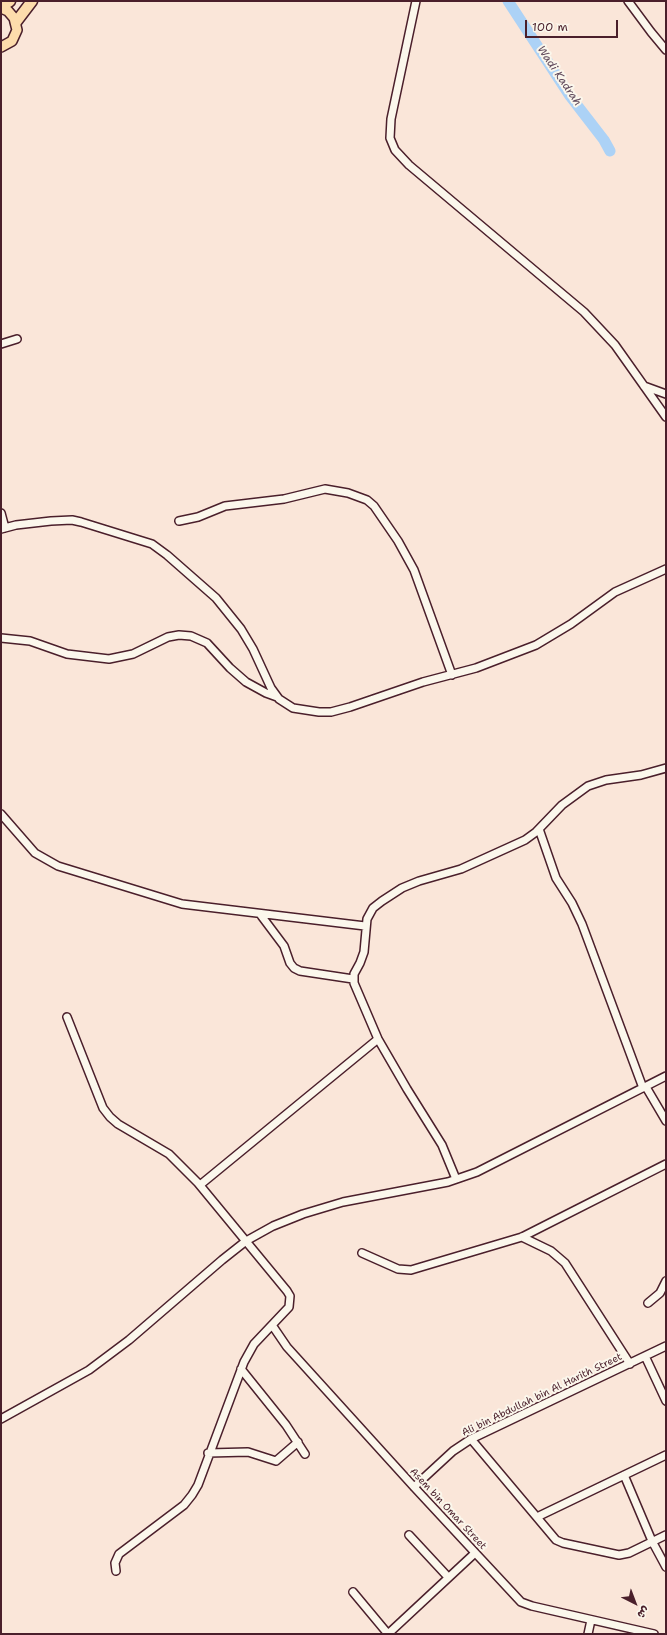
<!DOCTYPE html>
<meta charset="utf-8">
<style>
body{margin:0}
#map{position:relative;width:667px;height:1635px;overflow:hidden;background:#fae6d9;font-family:"Shantell Sans","Playpen Sans Arabic",sans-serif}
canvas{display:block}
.frame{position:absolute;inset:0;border:2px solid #4a1f2b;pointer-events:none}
.north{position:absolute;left:615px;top:1583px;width:40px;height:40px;-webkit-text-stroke:3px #fbf7ec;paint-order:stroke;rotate:138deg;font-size:11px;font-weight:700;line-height:16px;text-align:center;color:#4a1f2b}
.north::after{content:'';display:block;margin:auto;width:14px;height:18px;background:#4a1f2b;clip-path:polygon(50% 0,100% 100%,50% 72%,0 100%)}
.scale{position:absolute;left:525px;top:20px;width:93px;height:18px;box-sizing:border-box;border:2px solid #4a1f2b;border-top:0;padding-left:5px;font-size:12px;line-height:14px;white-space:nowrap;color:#4a1f2b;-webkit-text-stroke:3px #fbf7ec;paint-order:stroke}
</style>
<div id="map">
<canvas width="667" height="1635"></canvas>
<div class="frame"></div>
<div class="north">ش</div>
<div class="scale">100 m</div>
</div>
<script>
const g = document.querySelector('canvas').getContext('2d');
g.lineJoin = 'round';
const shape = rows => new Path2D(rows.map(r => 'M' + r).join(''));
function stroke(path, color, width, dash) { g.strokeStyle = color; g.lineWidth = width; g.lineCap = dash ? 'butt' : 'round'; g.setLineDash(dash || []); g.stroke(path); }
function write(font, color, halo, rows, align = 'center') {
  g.font = font + ' "Shantell Sans",sans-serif'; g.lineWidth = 4; g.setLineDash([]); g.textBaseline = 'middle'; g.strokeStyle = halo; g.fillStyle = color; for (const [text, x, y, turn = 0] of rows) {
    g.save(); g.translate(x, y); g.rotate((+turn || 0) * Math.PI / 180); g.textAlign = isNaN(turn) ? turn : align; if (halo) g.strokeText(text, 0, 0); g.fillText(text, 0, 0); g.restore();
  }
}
stroke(shape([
 [508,1,570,96,604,140,610,151]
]), '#acd2f6', 11);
const minor = shape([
 [416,1,391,119,390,138,395,150,409,165,584,312,615,345,666,417],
 [628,1,651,32,666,50],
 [1,344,17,339],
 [644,386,666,394],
 [1,513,5,528],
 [179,521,198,517,225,506,284,499,325,489,348,493,367,500,374,506,398,541,414,570,452,675],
 [1,529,16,525,51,521,72,520,81,522,152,544,167,555,216,598,241,629,253,649,271,688,279,699,293,708,319,712,331,712,350,707,423,682,476,668,536,645,571,624,615,592,666,569],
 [1,638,30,641,67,654,109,659,133,654,168,637,179,635,191,636,207,643,230,668,246,682,266,693,277,697],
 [1,814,35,853,58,866,182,904,365,926],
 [539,829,556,878,572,903,582,924,643,1088],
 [260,914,284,946,290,963,294,968,300,971,353,979],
 [67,1017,103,1108,110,1117,118,1124,169,1154,198,1183,287,1291,290,1296,289,1307,254,1344,244,1362,198,1485,192,1495,184,1505,119,1554,115,1563,116,1571],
 [646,1087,666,1121],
 [456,1179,442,1145,407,1089,378,1039,354,983,354,974,360,963,364,952,367,919,373,908,382,901,402,888,419,881,461,869,525,840,536,832,562,805,588,786,606,780,641,775,666,768],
 [200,1185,378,1039],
 [522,1237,551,1251,565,1263,630,1364],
 [362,1253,398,1269,411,1270,421,1267,522,1237,666,1164],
 [648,1303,660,1293,666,1281],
 [272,1325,287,1347,414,1487,521,1602,532,1606,654,1634],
 [645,1356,666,1401],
 [241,1369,286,1425,305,1454],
 [1,1419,89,1370,129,1340,222,1260,246,1241,273,1226,303,1214,343,1202,448,1182,477,1172,666,1076],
 [471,1439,556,1540,563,1543,619,1555,629,1553,666,1535],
 [208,1453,248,1452,276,1461,298,1442],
 [624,1475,652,1541,666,1567],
 [414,1487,453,1451,471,1439,666,1346],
 [537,1517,666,1455],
 [409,1535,448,1577],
 [353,1592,388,1634,475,1553],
 [588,1634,591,1620]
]);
const major = shape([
 [1,8,8,11,14,18,17,30,12,41,1,47]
]);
const highway = shape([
 [1,7,10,1],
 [16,22,32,1]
]);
stroke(minor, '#4a1f2b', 10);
stroke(major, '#4a1f2b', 12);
stroke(highway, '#4a1f2b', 13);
stroke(minor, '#fbf7ec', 7);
stroke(major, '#fddcac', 9);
stroke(highway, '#fddcac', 10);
write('10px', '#4a1f2b', '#fbf7ec', [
 ["Ali bin Abdullah bin Al Harith Street",542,1395,-26],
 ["Asem bin Omar Street",448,1509,47]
]);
write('italic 11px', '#624c5e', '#fbf7ec', [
 ["Wadi Kadrah",559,76,56]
]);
</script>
